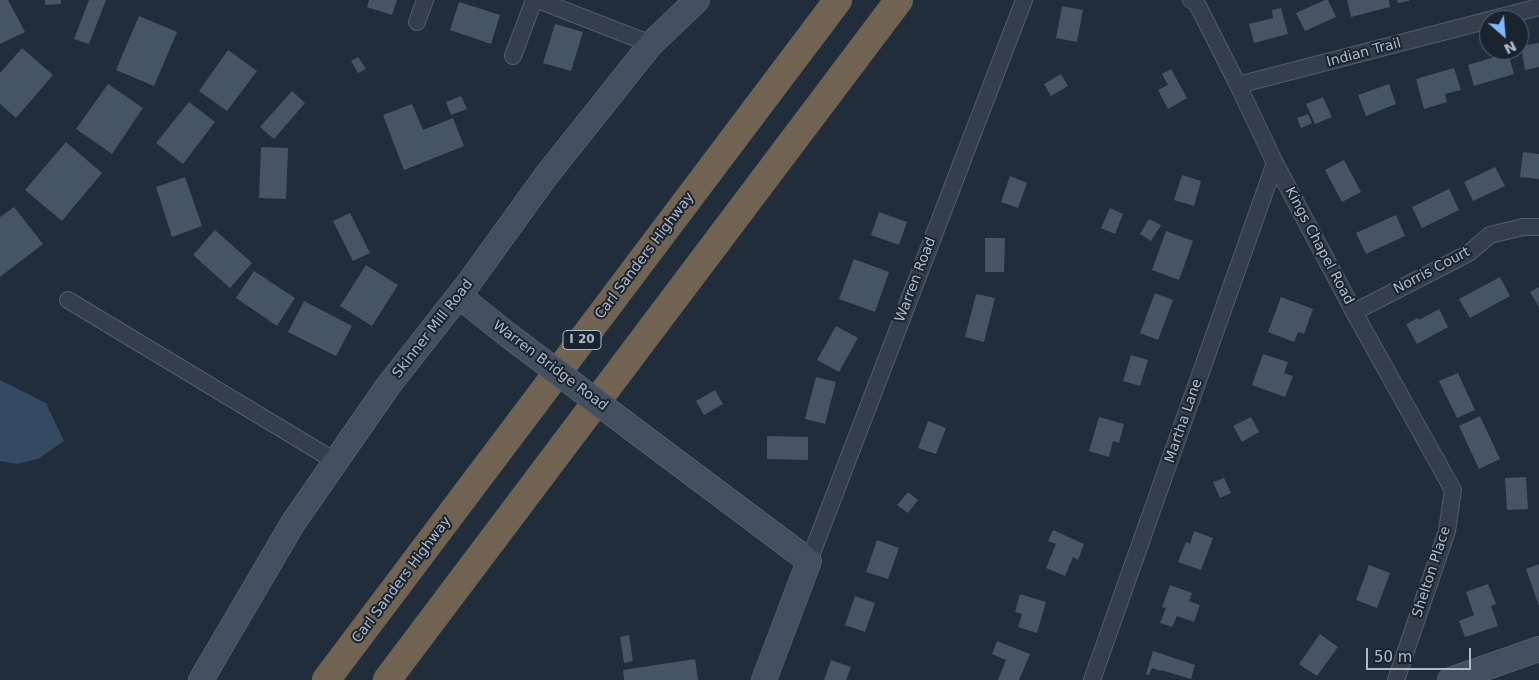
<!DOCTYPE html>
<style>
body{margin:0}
#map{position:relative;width:1539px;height:680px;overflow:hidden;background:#212d3a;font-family:"DejaVu Sans",sans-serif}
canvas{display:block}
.north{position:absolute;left:1479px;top:10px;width:50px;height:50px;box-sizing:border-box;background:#1a242f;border:1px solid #56606c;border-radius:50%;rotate:153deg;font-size:14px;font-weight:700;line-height:20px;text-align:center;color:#b0bac7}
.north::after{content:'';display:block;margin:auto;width:18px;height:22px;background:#81b7fa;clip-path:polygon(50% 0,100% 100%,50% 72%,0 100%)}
.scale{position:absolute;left:1366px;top:648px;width:105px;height:22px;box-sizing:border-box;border:2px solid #b0bac7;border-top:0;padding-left:6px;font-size:15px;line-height:18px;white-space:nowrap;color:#b0bac7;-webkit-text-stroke:4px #1a242f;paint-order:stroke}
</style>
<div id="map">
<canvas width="1539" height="680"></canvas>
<div class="north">N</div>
<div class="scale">50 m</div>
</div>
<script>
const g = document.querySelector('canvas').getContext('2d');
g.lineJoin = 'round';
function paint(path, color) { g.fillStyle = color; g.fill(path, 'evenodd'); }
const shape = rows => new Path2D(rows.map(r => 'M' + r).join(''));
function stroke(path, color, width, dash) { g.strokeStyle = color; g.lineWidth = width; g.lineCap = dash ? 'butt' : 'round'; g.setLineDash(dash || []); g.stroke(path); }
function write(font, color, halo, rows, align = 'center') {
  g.font = font + ' "DejaVu Sans",sans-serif'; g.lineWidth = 4; g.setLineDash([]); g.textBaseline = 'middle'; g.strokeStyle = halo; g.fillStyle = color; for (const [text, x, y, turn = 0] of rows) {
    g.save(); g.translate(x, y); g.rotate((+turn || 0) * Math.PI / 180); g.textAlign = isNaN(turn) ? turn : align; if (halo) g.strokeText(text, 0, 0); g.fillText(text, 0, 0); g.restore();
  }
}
paint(shape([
 [0,380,46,403,64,441,38,459,17,464,0,461]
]), '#344a62');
paint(shape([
 [0,0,8,0,25,32,0,44],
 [45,0,61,0,61,4,45,5],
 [89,0,106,0,89,44,74,39],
 [369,0,397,0,392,15,367,7],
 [1325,0,1328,0,1336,17,1305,31,1296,13],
 [1347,0,1389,0,1390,7,1351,17],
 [1397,0,1409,0,1409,1,1398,3],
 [459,2,500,15,491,44,450,30],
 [1062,6,1083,10,1077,42,1056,38],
 [1281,8,1288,34,1254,43,1249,24,1273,18,1272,10],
 [139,16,177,32,154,86,116,70],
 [555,24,583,32,571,71,543,63],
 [1539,43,1539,67,1525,70,1521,46],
 [22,48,53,75,16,118,0,104,0,73],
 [228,50,257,71,227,111,199,91],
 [1508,53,1514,74,1474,86,1468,65],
 [358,57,366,69,358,73,351,61],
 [1454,68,1461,90,1445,94,1447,102,1424,109,1416,79],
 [1171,69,1187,98,1168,109,1158,90,1168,85,1162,74],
 [1061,74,1068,86,1051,96,1044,84],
 [108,84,143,108,112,154,76,129],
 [1389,84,1396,104,1366,116,1358,95],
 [292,91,305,103,274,139,260,127],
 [461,96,467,109,451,115,446,102],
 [1323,97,1332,117,1315,124,1306,104],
 [189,102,215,122,183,164,156,143],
 [412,104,423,130,453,118,464,146,404,170,383,115],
 [1308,114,1312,123,1301,128,1297,118],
 [66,142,102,173,62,221,25,190],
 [261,147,288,148,286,199,259,198],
 [1523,152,1539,154,1539,179,1520,177],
 [1344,160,1361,192,1342,202,1325,170],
 [1495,167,1505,186,1473,201,1464,182],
 [1182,175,1201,181,1194,206,1174,200],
 [1010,176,1027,183,1018,208,1001,202],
 [185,177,202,226,172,237,156,187],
 [1449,189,1459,210,1422,228,1412,207],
 [14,207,43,244,0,277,0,217],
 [1110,208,1123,214,1115,234,1101,228],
 [879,212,907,222,899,245,871,235],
 [350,213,370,253,353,261,333,221],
 [1396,215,1405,236,1366,254,1356,233],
 [1149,219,1161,225,1151,241,1140,234],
 [215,230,252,263,230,288,193,255],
 [1166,231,1193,241,1179,280,1152,270],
 [985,238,1005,238,1004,272,985,272],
 [854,259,889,272,875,312,839,299],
 [366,265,398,285,372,326,340,306],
 [254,271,295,298,277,326,236,298],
 [1500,277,1510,296,1470,318,1459,299],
 [1539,287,1539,307,1530,292],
 [1155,293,1173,300,1158,340,1140,333],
 [976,294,995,298,984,342,965,337],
 [1281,297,1313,309,1304,334,1298,332,1294,342,1268,332],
 [304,301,352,326,336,356,288,332],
 [1439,309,1448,327,1417,344,1406,324,1418,318,1419,320],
 [836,326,858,338,839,372,817,360],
 [1263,354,1288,362,1284,373,1293,376,1285,397,1252,385],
 [1131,355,1148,360,1140,386,1123,381],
 [1458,373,1475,410,1457,418,1439,381],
 [816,377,836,382,825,424,805,419],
 [715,390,723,404,704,415,696,401],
 [1480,416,1500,459,1479,469,1459,426],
 [1099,417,1124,424,1119,443,1113,441,1109,457,1089,451],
 [1251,417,1259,432,1242,442,1233,426],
 [928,421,946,428,936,454,918,448],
 [767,436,808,437,808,460,767,459],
 [1526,477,1528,509,1507,510,1505,478],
 [1224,478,1231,493,1220,498,1213,482],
 [908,492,918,500,908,513,897,505],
 [1053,530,1084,544,1078,560,1073,557,1065,576,1046,568,1056,544,1048,541],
 [1194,531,1213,538,1201,570,1178,562,1186,542,1190,544],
 [877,540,899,548,888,579,866,572],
 [1539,564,1539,606,1526,569],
 [1369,565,1390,573,1377,608,1356,600],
 [1488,584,1496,604,1491,606,1498,626,1465,637,1459,621,1474,615,1466,592],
 [1170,585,1192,593,1189,601,1200,605,1194,622,1177,616,1172,627,1160,623,1166,608,1162,607],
 [1020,594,1046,602,1037,633,1018,627,1022,614,1015,612],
 [855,596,875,603,865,632,845,625],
 [1320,634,1338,647,1317,676,1299,664],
 [629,635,633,661,624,663,620,637],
 [997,641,1030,654,1019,680,998,680,1006,660,992,654],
 [1153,651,1195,665,1191,679,1161,670,1161,671,1152,668,1149,675,1146,674],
 [695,659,698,680,624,680,623,670],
 [831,660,851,667,846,680,824,680]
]), '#475464');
const street = shape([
 [538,0,651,44],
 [1191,0,1196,2,1238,85,1275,163,1354,312,1453,490,1447,531,1396,680],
 [1489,20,1539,7],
 [417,22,425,0],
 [513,56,534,0],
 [1238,85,1489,20],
 [68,300,335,461],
 [1354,312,1469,253,1490,235,1523,227,1539,227],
 [809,561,1024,0],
 [1092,680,1275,163]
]);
const secondary = shape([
 [459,296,508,335],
 [642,436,809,561,764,680],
 [201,680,293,523,388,386,468,284,546,176,651,44,697,0],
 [1450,680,1539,649]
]);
const highway = shape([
 [326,680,838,0],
 [387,680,899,0]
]);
stroke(street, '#535d68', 18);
stroke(secondary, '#535d68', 26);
stroke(highway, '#404a55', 29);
stroke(street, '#353f4b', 16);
stroke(secondary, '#434e5e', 24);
stroke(highway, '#716351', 28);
const secondaryBridge = shape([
 [508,335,642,436]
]);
stroke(secondaryBridge, '#535d68', 26, []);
stroke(secondaryBridge, '#434e5e', 24);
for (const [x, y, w] of [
 [582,340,38]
]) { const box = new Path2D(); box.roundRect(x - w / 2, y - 9.5, w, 19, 4); g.fillStyle = '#1a242f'; g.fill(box); stroke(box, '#b0bac7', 1); }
write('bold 12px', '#b0bac7', null, [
 ["I 20",582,340]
]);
write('14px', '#b0bac7', '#1a242f', [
 ["Indian Trail",1364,53,-15],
 ["Kings Chapel Road",1319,246,62],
 ["Carl Sanders Highway",645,256,-53],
 ["Norris Court",1432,271,-28],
 ["Warren Road",916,280,-69],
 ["Skinner Mill Road",433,329,-52],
 ["Warren Bridge Road",550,366,37],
 ["Martha Lane",1184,421,-71],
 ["Shelton Place",1432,572,-72],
 ["Carl Sanders Highway",402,580,-53]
]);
</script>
